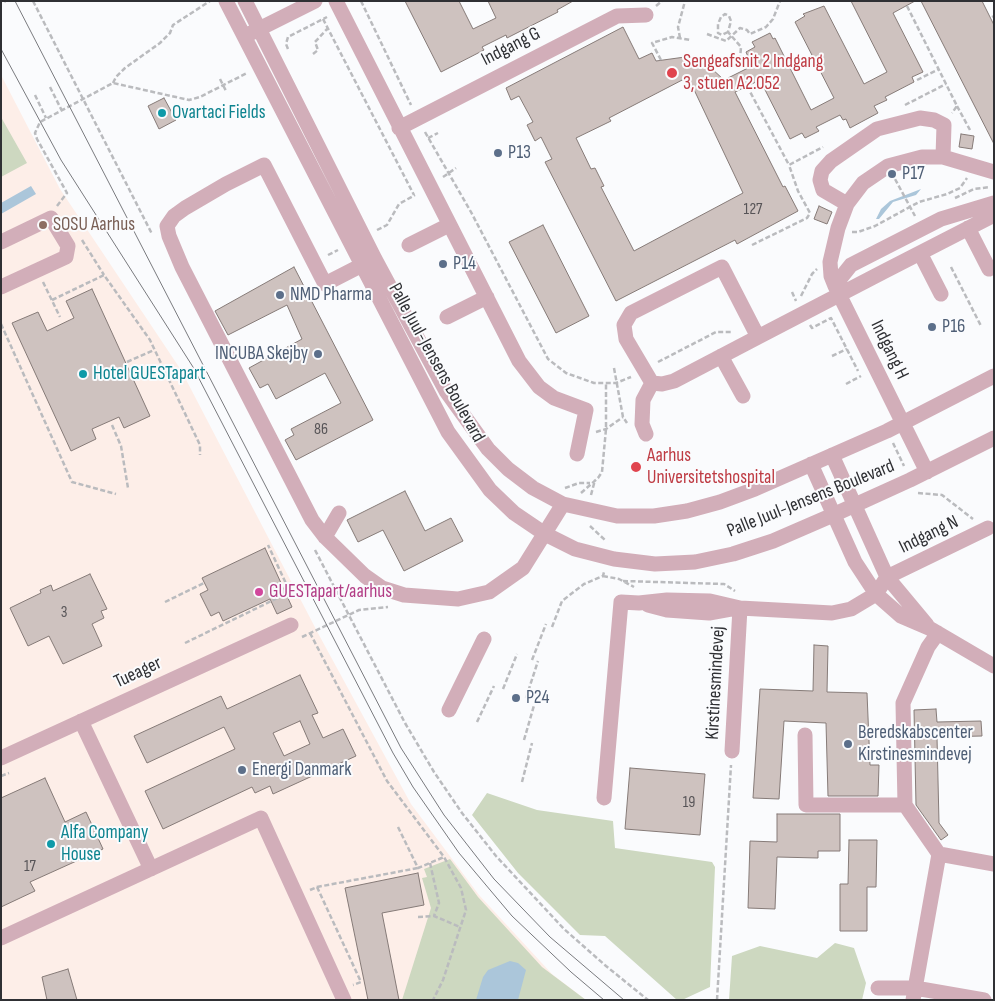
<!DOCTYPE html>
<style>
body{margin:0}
#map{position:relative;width:995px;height:1001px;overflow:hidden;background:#fafbfd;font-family:"Sofia Sans Condensed",sans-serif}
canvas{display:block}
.frame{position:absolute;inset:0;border:2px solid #2f3034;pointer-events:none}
</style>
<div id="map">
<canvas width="995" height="1001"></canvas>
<div class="frame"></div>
</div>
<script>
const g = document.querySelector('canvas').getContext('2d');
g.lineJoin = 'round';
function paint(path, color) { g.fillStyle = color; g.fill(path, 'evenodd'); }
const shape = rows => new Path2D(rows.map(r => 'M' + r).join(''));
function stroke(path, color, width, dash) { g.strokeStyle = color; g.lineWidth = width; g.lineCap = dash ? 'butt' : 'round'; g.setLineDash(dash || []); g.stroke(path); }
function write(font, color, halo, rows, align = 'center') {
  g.font = font + ' "Sofia Sans Condensed",sans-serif'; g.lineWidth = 4; g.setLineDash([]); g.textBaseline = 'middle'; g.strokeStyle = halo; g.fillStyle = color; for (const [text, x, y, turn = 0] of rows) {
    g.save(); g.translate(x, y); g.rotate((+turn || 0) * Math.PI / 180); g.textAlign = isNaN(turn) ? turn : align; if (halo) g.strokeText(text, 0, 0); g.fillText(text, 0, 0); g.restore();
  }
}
paint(shape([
 [1,75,60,189,181,370,319,635,411,804,479,895,552,974,586,1000,1,1000]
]), '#fdeee8');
paint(shape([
 [1,117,27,163,1,177],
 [487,793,537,810,613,821,615,848,712,862,715,867,710,987,682,1000,677,1000,605,936,580,935,518,873,472,815],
 [450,859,478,897,542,967,586,1000,402,1000,431,908,422,878,427,877,424,869],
 [835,943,854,948,866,983,862,1000,729,1000,732,956,760,946,817,958]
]), '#cdd8c0');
paint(shape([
 [31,186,36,194,1,214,1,203],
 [921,189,916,195,893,202,879,219,876,219,881,209,890,201],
 [510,961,518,963,526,970,518,1000,476,1000,483,977,488,970]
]), '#abc6da');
const building = shape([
 [405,1,459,1,473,29,496,18,488,1,573,1,557,10,558,12,507,38,506,35,482,47,484,50,441,72,405,1],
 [851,1,915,1,893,13,923,72,912,77,914,82,885,97,887,100,874,106,878,113,850,128,846,119,843,120,840,115,816,127,819,131,805,138,802,133,790,139,760,80,735,92,783,187,785,186,798,211,737,244,735,240,616,301,545,162,552,159,541,137,535,141,527,125,533,122,519,96,511,100,506,88,623,27,639,59,652,53,656,61,685,57,686,53,710,67,724,80,752,66,746,52,755,47,752,42,770,33,773,39,775,38,811,110,834,98,795,22,805,16,803,14,824,6,864,84,887,72,851,1],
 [688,77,743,193,634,251,601,187,604,186,595,168,591,169,576,138,611,121,609,118,688,77],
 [921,1,982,1,994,25,994,144,921,1],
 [164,98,176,120,159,129,148,106,164,98],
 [961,134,974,136,972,149,959,147,961,134],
 [819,206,832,212,827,224,814,219,819,206],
 [543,225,589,316,556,333,509,242,543,225],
 [294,267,373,420,296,460,285,440,294,435,291,429,341,403,325,373,276,399,268,384,260,388,249,368,302,339,287,305,228,335,215,311,294,267],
 [92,289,150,416,124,428,119,417,92,429,96,439,71,451,12,323,38,312,47,331,74,318,66,301,92,289],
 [405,491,425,531,451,518,463,541,404,571,383,530,358,542,347,520,405,491],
 [265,548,292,607,277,614,270,599,223,621,219,612,211,616,200,594,208,590,202,578,265,548],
 [90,574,107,609,101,611,104,618,92,624,102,646,63,664,49,636,28,646,10,608,41,593,40,590,51,585,53,591,90,574],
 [814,645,828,646,827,692,867,693,870,765,879,765,878,796,828,796,826,723,784,721,779,799,753,798,760,689,813,691,814,645],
 [300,675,318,713,312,715,323,738,343,729,356,756,273,794,270,786,255,793,252,787,163,829,145,791,235,749,224,727,147,763,134,736,221,696,227,709,300,675],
 [300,721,310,744,284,756,273,733,300,721],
 [936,709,937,722,981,721,982,736,937,737,939,823,948,835,941,840,916,805,914,710,936,709],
 [630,768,705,774,700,835,625,829,630,768],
 [45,778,65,822,86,812,103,849,30,882,35,891,1,907,1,798,45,778],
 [777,814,840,814,840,851,818,851,818,858,777,857,775,909,748,908,750,841,777,842,777,814],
 [849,840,877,840,876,887,867,887,867,931,840,931,840,884,848,884,849,840],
 [418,873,424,905,382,913,399,1000,368,1000,345,888,418,873],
 [68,969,77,1000,47,1000,42,977,68,969]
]);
paint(building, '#cec2bf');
stroke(building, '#867b78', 1);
stroke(shape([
 [5,1,6,2],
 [33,1,152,234],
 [361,1,411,105],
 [656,6,662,1],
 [907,6,957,106,952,113],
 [992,17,994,16],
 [323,19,414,195],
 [728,32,722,35,718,33,718,24,721,17,725,14,729,16,731,21,728,32,741,47,740,59,748,68],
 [707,34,726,41,740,28,747,30,750,34,766,27,773,19,780,1],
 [680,38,678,27,685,1],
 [288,49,286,44,288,37,327,17],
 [313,54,318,50,315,42,328,28],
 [661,60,652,43,672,37,690,40],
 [220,79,226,91],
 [917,80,939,69],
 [113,83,116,77,125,68,160,43,170,33,173,25,210,1],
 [747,86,789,165,823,147],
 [50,87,62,111],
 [35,95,46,118],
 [905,105,946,84],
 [957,106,970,130],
 [425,132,471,212,548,359,566,373,594,383,616,383,631,377],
 [428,138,438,133],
 [443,177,456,168],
 [895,179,915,216],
 [955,198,974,189,990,187],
 [57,206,67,193,37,139,35,133,40,122,113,83,189,100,200,97,247,73],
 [377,230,387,225,399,204,415,195],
 [852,232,858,232,875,226,919,202,947,194,960,188,967,178],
 [82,240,104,275],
 [752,245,807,218,810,213,798,191,789,165],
 [328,255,338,250],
 [951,267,981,326],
 [43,282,60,317],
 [792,292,796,301],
 [801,296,812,274,817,269],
 [52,300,104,275,150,340,200,445,200,455],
 [1,324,72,482,116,494],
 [810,325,812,328,831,318,858,371],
 [832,356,847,349],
 [127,362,154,350],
 [658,362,716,332,733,332],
 [614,368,623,417,627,423],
 [846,384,861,376],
 [112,425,121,446,128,488],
 [596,432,606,429,623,417],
 [893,443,904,466],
 [565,488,579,483,590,483],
 [581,493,598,478,602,472,606,429,606,384],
 [918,493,942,495,973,519],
 [591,495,595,480],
 [590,526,606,541],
 [315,550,405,723,434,772,462,813,496,856,564,929,606,966,648,1000],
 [603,576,619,579,634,587],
 [623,581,724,584,735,591],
 [165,602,204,583],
 [552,627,562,601,584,584,603,576,604,572],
 [310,633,387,781,444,857,461,888,466,910,443,980,433,1000],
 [302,637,359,610,388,607],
 [185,643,290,592,268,545],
 [532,660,546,624],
 [503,689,517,654],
 [526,698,538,661],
 [477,722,494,686],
 [524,740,535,702],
 [1,776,9,773],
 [522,782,532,743],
 [398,827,418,868,444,857],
 [430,863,439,903,434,916],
 [317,887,361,982,353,985],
 [310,890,317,887,418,868],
 [418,917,434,916,460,927],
 [717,1000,731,765]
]), '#babbbe', 2.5, [5, 2.5]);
stroke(shape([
 [226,1,448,432,490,490,514,513,545,534,575,549,614,559,655,564,695,562,733,554,773,541,833,515,910,480,994,438],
 [245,1,375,259,446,391,488,449,508,469,533,488,563,504,617,516,654,516,687,511,720,502,755,489,887,431,994,376],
 [336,1,519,361,539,387,554,398,586,410,577,454],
 [251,33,315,1],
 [399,128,617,16,646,15],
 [847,204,823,190,820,180,822,171,831,161,877,129,920,118,934,120,944,125,943,157],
 [968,228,989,269],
 [1,242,51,218,68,246,66,257,1,287],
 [409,245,449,225],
 [920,253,941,294],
 [368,262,325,284,264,165,226,184,185,208,174,216,167,226,169,236,182,267,312,520,325,537,365,576,382,588,404,595,458,599,489,592,523,568,563,504],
 [835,285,851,265,941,219,994,203],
 [447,317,487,297],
 [758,337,722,267,631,313,624,325,626,339,652,383,662,384,674,381,758,337,883,272,994,215],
 [721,356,743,396],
 [646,434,642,424,643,400,652,383],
 [832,455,887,577,927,625],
 [811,464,855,562,876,594,901,616,929,628,994,666],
 [927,472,835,286,831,276,830,262,838,228,847,204,863,183,888,166,922,157,943,157,994,172],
 [325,537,339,513],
 [648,605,667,610,709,613,731,609],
 [938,633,928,647,903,703,905,805,939,854,994,864],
 [449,710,484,639],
 [81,721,151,869],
 [805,735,806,805,905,805],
 [732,751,740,608,832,613,851,609,876,594,887,577,988,528],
 [1,758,291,625],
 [604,798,621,602,639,603,667,600,710,601,740,608],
 [1,938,261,818,344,1000],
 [878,988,915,988,984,1000],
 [913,1000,939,854]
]), '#d2aeb9', 15);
stroke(shape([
 [15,1,401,748,444,815,494,879,550,937,624,1000],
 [1,49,61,160,193,367,393,753,413,787,459,853,512,916,571,972,604,1000]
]), '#797a7e', 1);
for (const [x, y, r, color] of [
 [672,73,6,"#e0444e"],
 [162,113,5,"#0f9aa8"],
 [498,153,5,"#5c6f8a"],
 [892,174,5,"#5c6f8a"],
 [43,225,5,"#8d6e63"],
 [443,264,5,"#5c6f8a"],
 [280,295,5,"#5c6f8a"],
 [932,327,5,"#5c6f8a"],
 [318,354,5,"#5c6f8a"],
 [83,374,5,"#0f9aa8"],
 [636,467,6,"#e0444e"],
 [259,592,5,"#d1479c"],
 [516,698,5,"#5c6f8a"],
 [848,744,5,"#5c6f8a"],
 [242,770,5,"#5c6f8a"],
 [51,844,5,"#0f9aa8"]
]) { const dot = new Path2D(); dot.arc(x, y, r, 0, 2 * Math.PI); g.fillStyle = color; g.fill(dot); stroke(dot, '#fafbfd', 2); }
write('16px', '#575457', null, [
 ["127",753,210],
 ["86",321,430],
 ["3",64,613],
 ["19",689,803],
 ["17",30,867]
]);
write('19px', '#2f3034', '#fafbfd', [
 ["Indgang G",511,47,-27],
 ["Indgang H",889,350,64],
 ["Palle Juul-Jensens Boulevard",436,363,61],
 ["Palle Juul-Jensens Boulevard",811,499,-22],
 ["Indgang N",929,535,-26],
 ["Tueager",138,673,-25],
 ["Kirstinesmindevej",716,683,-87]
]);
write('19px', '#be3a42', '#fafbfd', [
 ["Sengeafsnit 2 Indgang",683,62],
 ["3, stuen A2.052",683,84],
 ["Aarhus",647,456],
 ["Universitetshospital",647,478]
], 'left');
write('19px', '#0d838f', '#fafbfd', [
 ["Ovartaci Fields",172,113],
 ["Hotel GUESTapart",93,374],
 ["Alfa Company",61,833],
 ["House",61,855]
], 'left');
write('19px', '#4e5e75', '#fafbfd', [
 ["P13",508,153],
 ["P17",902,174],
 ["P14",453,264],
 ["NMD Pharma",290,295],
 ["P16",942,327],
 ["INCUBA Skejby",308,354,"right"],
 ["P24",526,698],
 ["Beredskabscenter",858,733],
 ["Kirstinesmindevej",858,755],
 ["Energi Danmark",252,770]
], 'left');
write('19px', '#785e54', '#fafbfd', [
 ["SOSU Aarhus",53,225]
], 'left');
write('19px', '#b23c85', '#fafbfd', [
 ["GUESTapart/aarhus",269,592]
], 'left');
</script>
